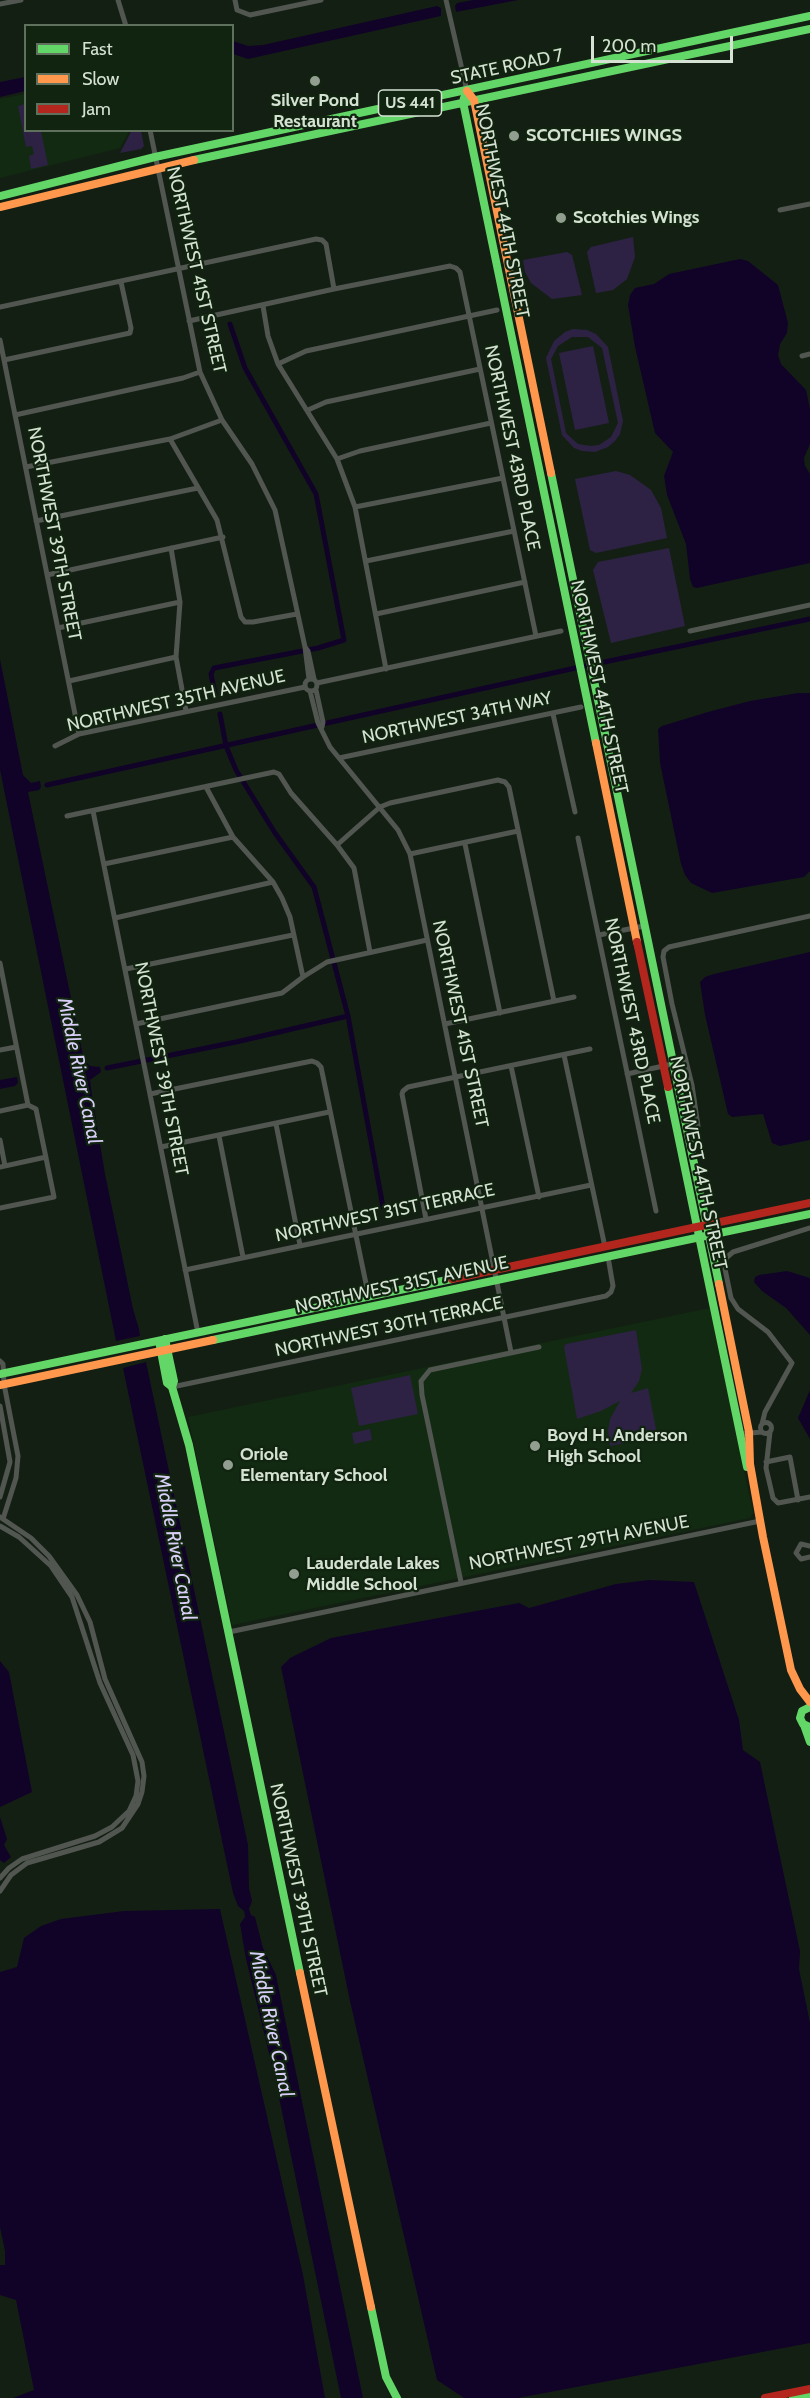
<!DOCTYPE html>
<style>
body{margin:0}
#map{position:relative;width:810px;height:2398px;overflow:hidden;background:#141f14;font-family:Cabin,sans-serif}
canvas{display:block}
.legend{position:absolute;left:24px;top:24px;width:210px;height:108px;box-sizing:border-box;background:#10240f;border:2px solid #5f705d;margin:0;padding:8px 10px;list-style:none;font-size:18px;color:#d5e2d3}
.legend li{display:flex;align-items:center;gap:12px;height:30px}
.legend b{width:30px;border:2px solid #5f705d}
.scale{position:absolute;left:591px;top:36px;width:142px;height:27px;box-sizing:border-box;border:3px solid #d5e2d3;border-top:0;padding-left:8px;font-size:18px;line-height:21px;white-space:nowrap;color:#d5e2d3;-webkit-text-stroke:4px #10240f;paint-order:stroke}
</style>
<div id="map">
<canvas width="810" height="2398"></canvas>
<ul class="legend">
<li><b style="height:8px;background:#63d668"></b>Fast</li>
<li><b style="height:8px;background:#ff974d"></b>Slow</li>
<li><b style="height:8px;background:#b3261e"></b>Jam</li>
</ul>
<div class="scale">200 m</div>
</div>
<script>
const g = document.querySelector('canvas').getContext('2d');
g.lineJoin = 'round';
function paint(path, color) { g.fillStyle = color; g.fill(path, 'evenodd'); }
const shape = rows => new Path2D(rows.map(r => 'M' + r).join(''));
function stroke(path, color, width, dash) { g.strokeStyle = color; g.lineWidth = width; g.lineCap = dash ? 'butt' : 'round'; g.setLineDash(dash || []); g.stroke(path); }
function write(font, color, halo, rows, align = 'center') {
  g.font = font + ' Cabin,sans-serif'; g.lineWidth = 4.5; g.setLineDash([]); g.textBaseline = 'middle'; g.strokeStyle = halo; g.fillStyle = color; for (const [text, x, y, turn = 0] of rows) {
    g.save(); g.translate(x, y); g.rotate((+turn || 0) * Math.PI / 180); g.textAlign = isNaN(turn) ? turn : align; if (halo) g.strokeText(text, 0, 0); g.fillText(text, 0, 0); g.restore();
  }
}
paint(shape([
 [25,94,26,130,129,131,120,148,0,178,0,99],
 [710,1308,753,1513,750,1518,232,1625,188,1417]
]), '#122a11');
paint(shape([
 [25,104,26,130,41,131,48,165,31,169,29,156,34,154,32,146,26,147,18,106],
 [132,130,141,131,144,146,141,149,120,153],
 [633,237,635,257,627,279,613,290,596,293,587,252,591,247],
 [567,252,572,255,582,295,552,299,531,283,525,272,523,260],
 [573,329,587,330,596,334,608,347,623,421,620,434,615,441,608,447,595,452,582,451,574,448,562,435,546,358,554,341,565,332],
 [572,337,588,337,602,348,618,423,611,437,599,445,591,446,578,444,566,433,551,359,558,346],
 [593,346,609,423,575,430,559,353],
 [616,471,630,475,651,490,661,508,667,538,596,553,590,550,575,479],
 [669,548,685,626,611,643,593,570,598,562],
 [636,1330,642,1369,639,1381,631,1393,648,1388,657,1434,655,1437,610,1446,608,1431,610,1419,620,1401,601,1411,577,1419,564,1347,566,1344],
 [410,1375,418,1414,359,1426,351,1388],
 [370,1429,372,1440,354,1444,352,1433]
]), '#2d2244');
paint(shape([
 [473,0,518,0,456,12,455,6,457,3],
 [437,6,441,8,441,16,248,59,233,54,233,41,248,46,263,45],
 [25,77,25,91,0,97,0,82],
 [740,259,748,261,778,285,788,323,787,333,780,344,778,355,781,364,806,390,810,409,810,444,804,458,805,466,810,474,810,563,697,588,693,587,690,579,686,544,667,495,664,476,673,452,655,433,635,347,628,305,630,295,635,288,654,284,669,274],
 [0,659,23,775,31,783,40,781,41,787,39,790,28,792,84,1060,90,1066,100,1067,101,1072,90,1080,92,1095,105,1174,133,1309,139,1329,140,1336,116,1341,0,770],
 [798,693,810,693,810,871,804,877,712,893,691,883,685,875,681,864,660,763,658,729,662,726,708,712,750,701],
 [810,952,810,1140,780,1146,772,1143,763,1114,732,1117,728,1114,705,1015,700,982,705,977,714,974],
 [17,1077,18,1083,15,1086,0,1089,0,1080],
 [787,1271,810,1278,810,1335,786,1308,762,1291,754,1282,755,1277,759,1275],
 [146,1362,248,1845,249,1888,252,1901,249,1909,251,1915,255,1917,263,1948,276,1975,363,2398,341,2398,275,2078,246,1959,240,1924,245,1917,244,1911,238,1906,233,1893,123,1368],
 [810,1390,810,1439,798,1418],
 [649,1580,694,1582,739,1720,743,1750,760,1762,800,1951,799,1969,810,2023,810,2343,518,2398,464,2398,437,2380,350,2001,281,1667,290,1658,331,1638,519,1603,529,1608,616,1584],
 [0,1661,9,1672,32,1792,0,1807],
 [0,1817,7,1839,4,1845,11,1857,4,1863,0,1860],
 [220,1909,303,2275,325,2398,13,2398,34,2390,16,2300,0,2295,0,2265,5,2265,5,2251,0,2227,0,1972,17,1967,24,1938,41,1926,61,1919,124,1911]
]), '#110328');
stroke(shape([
 [215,694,211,674,214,668,318,648,344,640,316,494,245,368,230,324],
 [47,785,571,669,810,619],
 [348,1016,383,1207],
 [107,1068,236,1042,348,1016,314,887,275,833,236,770,226,746,220,714]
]), '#110328', 5);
stroke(shape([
 [118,0,126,26],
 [235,0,237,10,250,15,321,0],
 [446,0,467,91],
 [0,4,21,0],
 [150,130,200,372,222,420,252,464,275,510,305,647,309,679],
 [780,210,810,204],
 [263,306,268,336,278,364,337,459,355,507,386,669],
 [0,307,316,239,322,240,326,244,334,289],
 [189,321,334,289,450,266,456,268,460,272,536,636],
 [0,340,79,734],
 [802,356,810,354],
 [4,360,130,333,131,328,121,282],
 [278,364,306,351,497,310],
 [308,410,326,402,480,369],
 [15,415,183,378,200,372],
 [170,439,217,520,241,617,245,622,253,622,297,614],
 [337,459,360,451,491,423],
 [26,467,170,439,222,420],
 [355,507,503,478],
 [36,521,198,488],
 [171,548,180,602,176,657,186,711],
 [366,561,514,531],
 [47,575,223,537],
 [376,614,525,582],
 [58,628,180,602],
 [690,631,810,605],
 [305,647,308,651,314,679],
 '305 685a6 6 0 1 1 12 0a6 6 0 1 1-12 0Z',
 [69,681,176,657],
 [317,683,561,631],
 [316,690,323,722,322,727],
 [310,691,318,723,330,747,398,830,410,854,511,1352],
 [553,714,575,812],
 [55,746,79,734,305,687],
 [339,758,581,707],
 [206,787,233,837,273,882,282,898,290,917,303,977],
 [93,811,198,1333],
 [67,816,274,772,279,774,291,793,337,845,354,868,370,952],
 [578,838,656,1211],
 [465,844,500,1013],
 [337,845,380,807,390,803,498,780,505,782,509,787,554,1001],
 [410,854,518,831],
 [104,864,233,837],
 [115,918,273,882],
 [599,935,644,926],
 [0,963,28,1105],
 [126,969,293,935],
 [136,1024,282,993,303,977,327,962,427,940],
 [445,1024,574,997],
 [0,1050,16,1047],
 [564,1055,605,1247],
 [511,1066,539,1197],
 [627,1074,686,1061],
 [150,1094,312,1061,317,1063,321,1067,369,1298],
 [0,1111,28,1105],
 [276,1124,300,1245],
 [698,1126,692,1085,672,1004,663,957,664,951,669,947,810,916],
 [219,1136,243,1257],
 [0,1140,5,1166],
 [161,1147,329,1112],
 [0,1167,46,1157],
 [0,1208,54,1197,36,1109,28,1105],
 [426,1219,402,1094,403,1091,408,1087,590,1049],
 [185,1270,591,1185],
 [0,1361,3,1364,4,1384,18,1456,16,1478,3,1519],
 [172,1387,606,1296,611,1292,613,1286,608,1257],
 [0,1406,10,1462,0,1497],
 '760.5 1428a5.5 5.5 0 1 1 11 0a5.5 5.5 0 1 1-11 0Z',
 [762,1424,765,1412,792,1363,768,1332,738,1309,731,1298,725,1269,726,1258,733,1252,810,1228],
 [770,1432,766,1468,773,1498,778,1503,810,1497],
 [739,1434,762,1432],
 [766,1462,790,1457,798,1500],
 [0,1517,31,1538,49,1556,77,1595,90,1622,105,1679,142,1762,144,1776,142,1792,138,1804,122,1828,99,1842,27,1863,11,1875,0,1891],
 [0,1526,19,1537,51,1566,72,1597,100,1683,133,1755,138,1781,136,1796,129,1811,112,1827,95,1836,22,1859,9,1868,0,1878],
 [810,1546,801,1544,796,1553,801,1559,810,1557],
 [461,1582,422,1395,421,1381,430,1370,539,1347],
 [229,1632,760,1521]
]), '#515650', 5);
stroke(shape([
 [464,98,463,102,596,743],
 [194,160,810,29],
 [0,196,155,157,810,16],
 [551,473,719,1284],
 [668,1087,747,1467],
 [165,1339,174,1381,172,1387,189,1445,300,1973],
 [213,1340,810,1214],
 [159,1341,167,1383,172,1387],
 [0,1374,452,1279],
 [810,1707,802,1711,800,1718,803,1724,810,1727],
 [804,1725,810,1742],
 [371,2307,386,2377,397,2398],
 [793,2398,810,2394]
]), '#63d668', 8);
stroke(shape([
 [467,91,474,100,551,473],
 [0,207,194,160],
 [596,743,637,942],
 [719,1284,749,1432,750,1464,763,1537,791,1670,800,1689,810,1702],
 [0,1385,213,1340],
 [300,1973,371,2307]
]), '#ff974d', 8);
stroke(shape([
 [637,942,668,1087],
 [452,1279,810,1203],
 [765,2398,810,2389]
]), '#b3261e', 8);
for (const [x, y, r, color] of [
 [315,81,6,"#919e90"],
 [514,136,6,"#919e90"],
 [561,218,6,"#919e90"],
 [535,1446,6,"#919e90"],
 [228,1465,6,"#919e90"],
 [294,1574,6,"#919e90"]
]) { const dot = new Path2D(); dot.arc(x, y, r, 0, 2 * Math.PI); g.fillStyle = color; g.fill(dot); stroke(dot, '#10240f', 2); }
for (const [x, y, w] of [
 [410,103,63]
]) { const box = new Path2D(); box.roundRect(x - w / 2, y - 13, w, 26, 4.5); g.fillStyle = '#10240f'; g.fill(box); stroke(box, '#d5e2d3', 1.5); }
write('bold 16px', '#d5e2d3', null, [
 ["US 441",410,103]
]);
write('18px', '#d5e2d3', '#10240f', [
 ["STATE ROAD 7",507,67,-12],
 ["NORTHWEST 44TH STREET",502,211,79],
 ["NORTHWEST 41ST STREET",196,270,77],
 ["NORTHWEST 43RD PLACE",512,448,78],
 ["NORTHWEST 39TH STREET",54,534,79],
 ["NORTHWEST 44TH STREET",599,687,78],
 ["NORTHWEST 35TH AVENUE",176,701,-13],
 ["NORTHWEST 34TH WAY",457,718,-12],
 ["NORTHWEST 43RD PLACE",632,1021,78],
 ["NORTHWEST 41ST STREET",460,1024,78],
 ["NORTHWEST 39TH STREET",161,1069,79],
 ["NORTHWEST 44TH STREET",698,1163,78],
 ["NORTHWEST 31ST TERRACE",385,1213,-12],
 ["NORTHWEST 31ST AVENUE",402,1285,-12],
 ["NORTHWEST 30TH TERRACE",389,1327,-12],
 ["NORTHWEST 29TH AVENUE",579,1543,-11],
 ["NORTHWEST 39TH STREET",298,1890,78]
]);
write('bold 18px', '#d5e2d3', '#10240f', [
 ["Silver Pond",315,101,"center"],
 ["Restaurant",315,122,"center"],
 ["SCOTCHIES WINGS",526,136],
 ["Scotchies Wings",573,218],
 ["Boyd H. Anderson",547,1436],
 ["High School",547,1457],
 ["Oriole",240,1455],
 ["Elementary School",240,1476],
 ["Lauderdale Lakes",306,1564],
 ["Middle School",306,1585]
], 'left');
write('italic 20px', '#d9cef7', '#10240f', [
 ["Middle River Canal",79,1071,78],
 ["Middle River Canal",175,1547,79],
 ["Middle River Canal",271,2024,78]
]);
</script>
